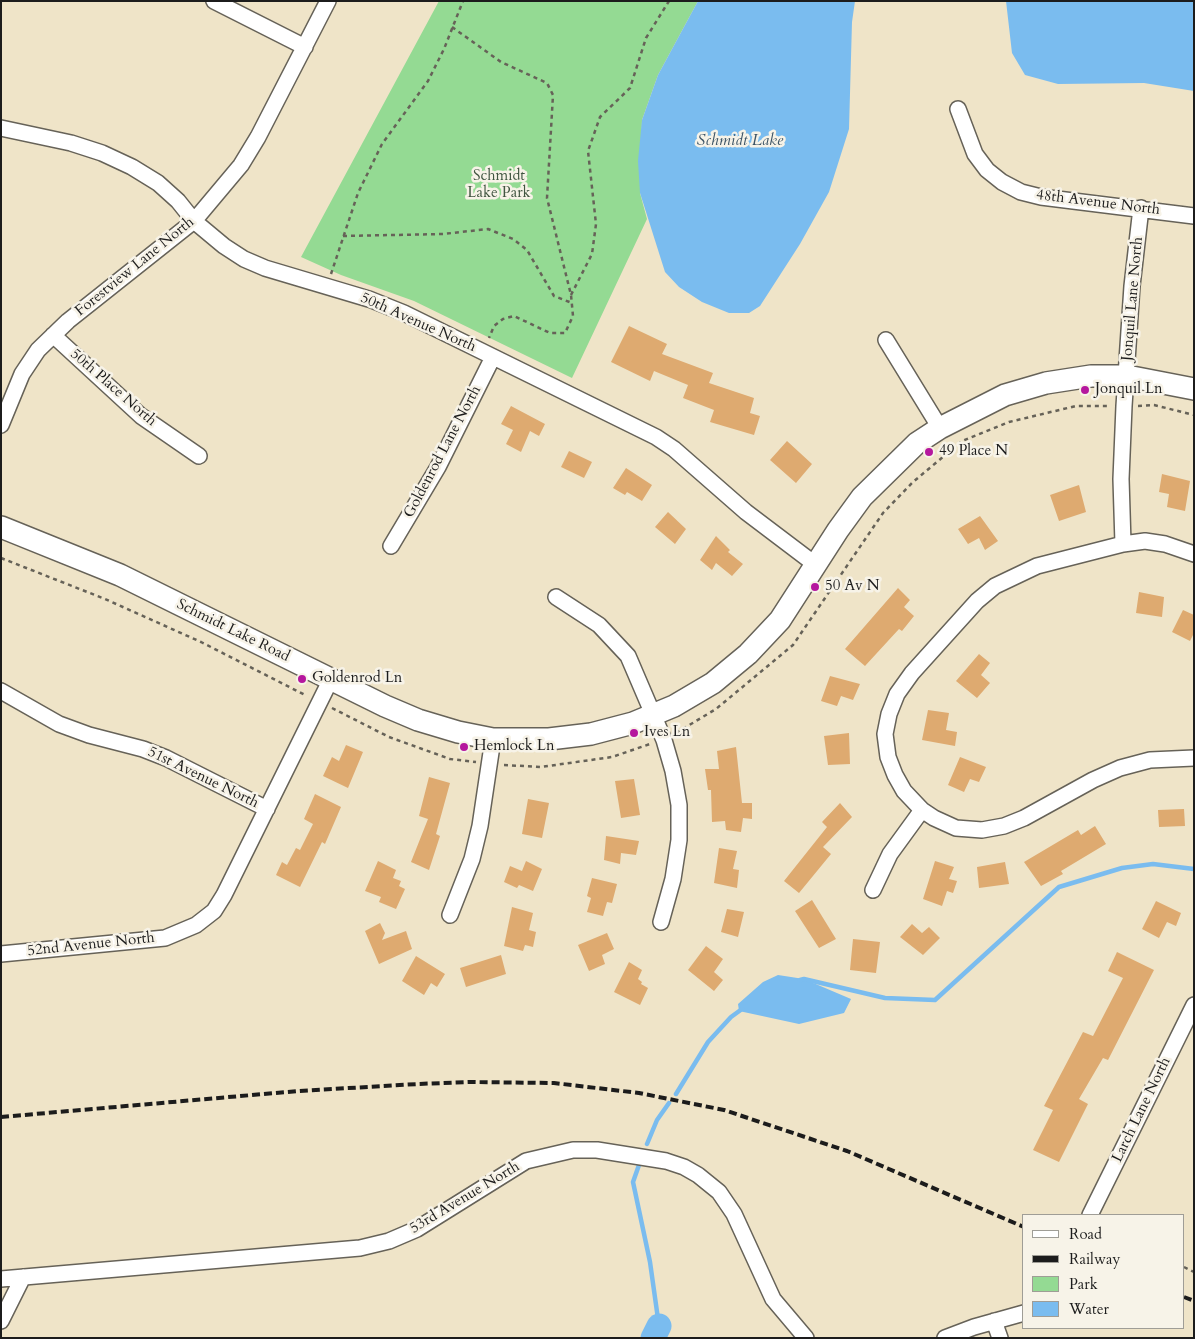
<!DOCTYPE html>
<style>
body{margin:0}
#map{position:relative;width:1195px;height:1339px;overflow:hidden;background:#efe4c8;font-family:Cardo,serif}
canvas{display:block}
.frame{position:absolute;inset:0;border:2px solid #1c1c1c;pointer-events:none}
.legend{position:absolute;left:1022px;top:1214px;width:162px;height:115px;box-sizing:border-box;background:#f7f3e8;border:1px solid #9f9d96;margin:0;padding:6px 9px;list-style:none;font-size:15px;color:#1c1c1c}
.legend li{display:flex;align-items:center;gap:10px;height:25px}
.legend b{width:25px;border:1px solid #9f9d96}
</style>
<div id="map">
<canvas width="1195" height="1339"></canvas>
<div class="frame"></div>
<ul class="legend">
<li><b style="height:6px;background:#fff"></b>Road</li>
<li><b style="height:6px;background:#1c1c1c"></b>Railway</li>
<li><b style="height:14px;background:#94da93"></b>Park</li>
<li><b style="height:14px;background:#7abcef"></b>Water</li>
</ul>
</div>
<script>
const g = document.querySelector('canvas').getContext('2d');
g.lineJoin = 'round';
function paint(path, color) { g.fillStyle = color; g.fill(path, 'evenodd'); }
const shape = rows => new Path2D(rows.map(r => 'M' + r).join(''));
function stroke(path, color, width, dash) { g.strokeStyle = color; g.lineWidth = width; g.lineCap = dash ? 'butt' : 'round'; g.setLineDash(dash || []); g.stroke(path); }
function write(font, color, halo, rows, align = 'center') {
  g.font = font + ' Cardo,serif'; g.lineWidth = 5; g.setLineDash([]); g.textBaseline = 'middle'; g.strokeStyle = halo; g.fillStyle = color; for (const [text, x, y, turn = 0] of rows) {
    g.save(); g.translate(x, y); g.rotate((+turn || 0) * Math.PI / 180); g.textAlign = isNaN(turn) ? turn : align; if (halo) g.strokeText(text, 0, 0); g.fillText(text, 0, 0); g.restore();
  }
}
paint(shape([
 [439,1,698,1,658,75,642,120,640,193,647,219,572,378,414,301,341,275,301,257]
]), '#94da93');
paint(shape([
 [698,1,855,1,852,22,849,129,829,192,800,244,760,306,749,313,729,313,702,302,679,287,665,272,640,193,638,161,642,120,658,75],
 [1006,1,1194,1,1194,91,1144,83,1058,84,1025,75,1012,53],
 [778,975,804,979,851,999,844,1013,799,1024,739,1011,738,1004,763,982]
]), '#7abcef');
stroke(shape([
 [800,980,804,979,885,998,935,1000,1059,887,1122,868,1153,864,1194,869],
 [676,1094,708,1042,731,1017,742,1009],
 [647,1144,657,1120,669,1103],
 [639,1165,633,1182,650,1262,659,1326]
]), '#7abcef', 4.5);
stroke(shape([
 [653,1338,659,1326]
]), '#7abcef', 25);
paint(shape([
 [629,326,667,344,662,354,713,373,709,383,754,398,750,413,760,416,754,435,710,422,714,410,683,398,688,385,654,371,650,381,611,362],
 [511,406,545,424,539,436,530,431,521,452,506,444,513,430,501,424],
 [787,441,812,464,796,483,770,460],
 [569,451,592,462,584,478,561,467],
 [626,468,652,485,642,501,627,492,625,495,613,488],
 [1162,474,1190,481,1185,511,1167,507,1169,494,1159,492],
 [1079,485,1086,512,1059,521,1050,495],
 [668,512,686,529,675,544,655,527],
 [980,516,998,541,985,550,979,538,968,544,958,529],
 [716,536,730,550,728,552,743,564,732,576,716,563,712,570,700,560],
 [898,588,910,600,904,607,914,616,902,631,899,629,865,666,845,649],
 [1139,592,1164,597,1162,617,1136,613],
 [1183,610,1194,615,1194,633,1190,641,1172,632],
 [979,654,990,663,981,675,990,683,977,698,956,681],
 [830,676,860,684,853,700,841,696,837,706,821,701],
 [928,710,949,713,946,730,957,732,955,746,922,740],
 [849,733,850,764,828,765,824,736],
 [346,745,363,752,348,788,323,776,332,757,339,761],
 [736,747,742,803,752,803,752,819,743,818,741,832,726,830,725,821,712,822,711,790,708,790,705,769,719,769,717,751],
 [960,757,986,767,979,782,970,779,964,792,948,785],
 [429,777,450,783,436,834,440,836,429,870,411,862,428,819,419,816],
 [634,779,640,815,621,818,615,781],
 [315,794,341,807,325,844,322,842,300,887,276,875,282,862,287,865,296,848,300,850,313,824,304,819],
 [528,799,549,803,542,838,522,834],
 [840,803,852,817,823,847,831,854,799,893,784,881,827,827,822,822],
 [1184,809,1185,826,1159,827,1158,810],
 [1095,826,1106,844,1061,871,1063,874,1041,886,1024,862,1078,830,1081,835],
 [606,836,639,841,636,855,621,853,620,864,604,860],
 [719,848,737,851,733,869,739,870,737,888,714,883],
 [378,861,396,870,393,878,401,881,399,886,405,889,396,909,379,902,381,897,365,891],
 [526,861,542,869,533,891,519,885,517,888,504,882,510,866,522,871],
 [935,861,954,867,949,879,957,881,953,893,947,891,942,906,923,899],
 [1005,862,1009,884,979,888,977,867],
 [592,878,617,884,612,903,607,902,603,916,587,912,591,898,587,896],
 [812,900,836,939,819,948,795,911],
 [1156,901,1181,913,1176,926,1167,922,1159,938,1142,929],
 [512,907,533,913,529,930,536,932,533,947,525,945,523,951,504,946],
 [727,909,744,912,738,937,721,932],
 [380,923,385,933,382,940,406,931,412,949,379,964,365,931],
 [912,924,922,933,929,927,940,938,923,955,900,937],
 [607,933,614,949,602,955,605,964,589,971,578,945],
 [853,939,880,942,876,973,850,970],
 [706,946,723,959,714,972,723,980,714,991,688,970],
 [1117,952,1154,970,1108,1060,1103,1058,1079,1099,1088,1104,1059,1162,1033,1150,1053,1110,1044,1106,1083,1032,1093,1036,1123,978,1108,971],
 [501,955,506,974,466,987,460,968],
 [416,956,445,974,437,987,431,983,424,995,402,981],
 [629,962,642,970,638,979,642,982,641,984,648,988,640,1005,614,992]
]), '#deaa70');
const street = shape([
 [214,1,305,47],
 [958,109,975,154,987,170,1002,182,1021,192,1041,197,1194,216],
 [1,128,71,143,102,153,132,167,158,183,178,201,194,221,224,246,244,259,265,268,369,299,404,313,656,437,674,449,746,512,816,565],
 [53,335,141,416,199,456],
 [886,340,940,428],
 [1,425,22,374,38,350,68,321,194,221,241,165,258,137,328,1],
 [1123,544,1121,479,1124,406,1132,286,1141,208],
 [391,546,438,467,493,357],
 [1194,554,1165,544,1145,541,1123,544,1037,566,995,586,977,601,912,673,897,694,889,714,885,734,888,757,895,775,904,791,922,810,934,818,956,828,982,830,1004,826,1024,818,1093,780,1120,768,1150,760,1194,758],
 [556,597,599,625,628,656,664,740,673,771,679,805,679,840,673,879,661,922],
 [1,691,59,724,89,735,143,749,166,758,267,809],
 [873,890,890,854,922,810],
 [450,915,472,859,480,826,493,739],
 [1,954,165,938,196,925,214,911,224,895,331,679],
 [1090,1215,1194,1005],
 [1,1279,360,1248,389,1241,417,1229,526,1161,573,1150,597,1150,666,1161,684,1167,698,1175,719,1192,734,1214,773,1299,806,1338],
 [1,1321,23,1277],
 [994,1321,1000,1338],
 [945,1338,974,1327,1024,1313]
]);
const secondary = shape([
 [1,527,120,575,385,706,418,720,458,732,493,739,549,739,591,734,633,723,674,706,713,683,748,654,780,620,838,530,862,497,917,443,940,428,1005,395,1046,383,1091,376,1127,376,1194,389]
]);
stroke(street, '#666258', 18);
stroke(secondary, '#666258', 24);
stroke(shape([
 [452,27,501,62,547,83,553,95,547,198,571,295,573,316,565,333,550,333,514,316,503,319,494,326,489,338],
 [343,236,443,234,488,229,513,239,527,250,554,296,572,303],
 [331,274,358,193,382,144,428,81,444,49,463,1],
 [571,295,592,254,596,224,588,151,600,117,630,88,646,38,669,1],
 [1138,406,1154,405,1194,415],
 [1,558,105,599,201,642,307,696],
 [332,708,389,737,450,759,476,762],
 [676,733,716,709,793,645,883,513,913,482,962,441,1009,422,1076,406,1110,406],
 [504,765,541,767,612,757,650,744],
 [1184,1267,1194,1272]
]), '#666258', 2.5, [4, 4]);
stroke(street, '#fff', 15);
stroke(secondary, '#fff', 21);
stroke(shape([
 [1,1117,298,1091,418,1084,469,1082,554,1083,639,1093,724,1110,847,1151,1024,1227],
 [1184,1297,1194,1301]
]), '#1c1c1c', 4, [8, 4]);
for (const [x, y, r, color] of [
 [1085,390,5,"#b5179e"],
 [929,452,5,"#b5179e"],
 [815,587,5,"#b5179e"],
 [302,679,5,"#b5179e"],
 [634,733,5,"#b5179e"],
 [464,747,5,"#b5179e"]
]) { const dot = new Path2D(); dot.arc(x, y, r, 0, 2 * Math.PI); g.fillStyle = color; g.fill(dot); stroke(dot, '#f7f3e8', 2); }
write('15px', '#405540', '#f7f3e8', [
 ["Schmidt",499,177],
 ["Lake Park",499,194]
]);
write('15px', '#1c1c1c', '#f7f3e8', [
 ["48th Avenue North",1098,203,7],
 ["Forestview Lane North",135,267,-39],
 ["Jonquil Lane North",1133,299,-85],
 ["50th Avenue North",418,323,24],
 ["50th Place North",113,388,41],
 ["Goldenrod Lane North",443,452,-62],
 ["Schmidt Lake Road",233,631,26],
 ["51st Avenue North",203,778,26],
 ["52nd Avenue North",91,945,-6],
 ["Larch Lane North",1142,1110,-64],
 ["53rd Avenue North",465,1198,-31]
]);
write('15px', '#1c1c1c', '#f7f3e8', [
 ["Jonquil Ln",1095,390],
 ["49 Place N",939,452],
 ["50 Av N",825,587],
 ["Goldenrod Ln",312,679],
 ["Ives Ln",644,733],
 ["Hemlock Ln",474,747]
], 'left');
write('italic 16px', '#3d5466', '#f7f3e8', [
 ["Schmidt Lake",740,141]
]);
</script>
